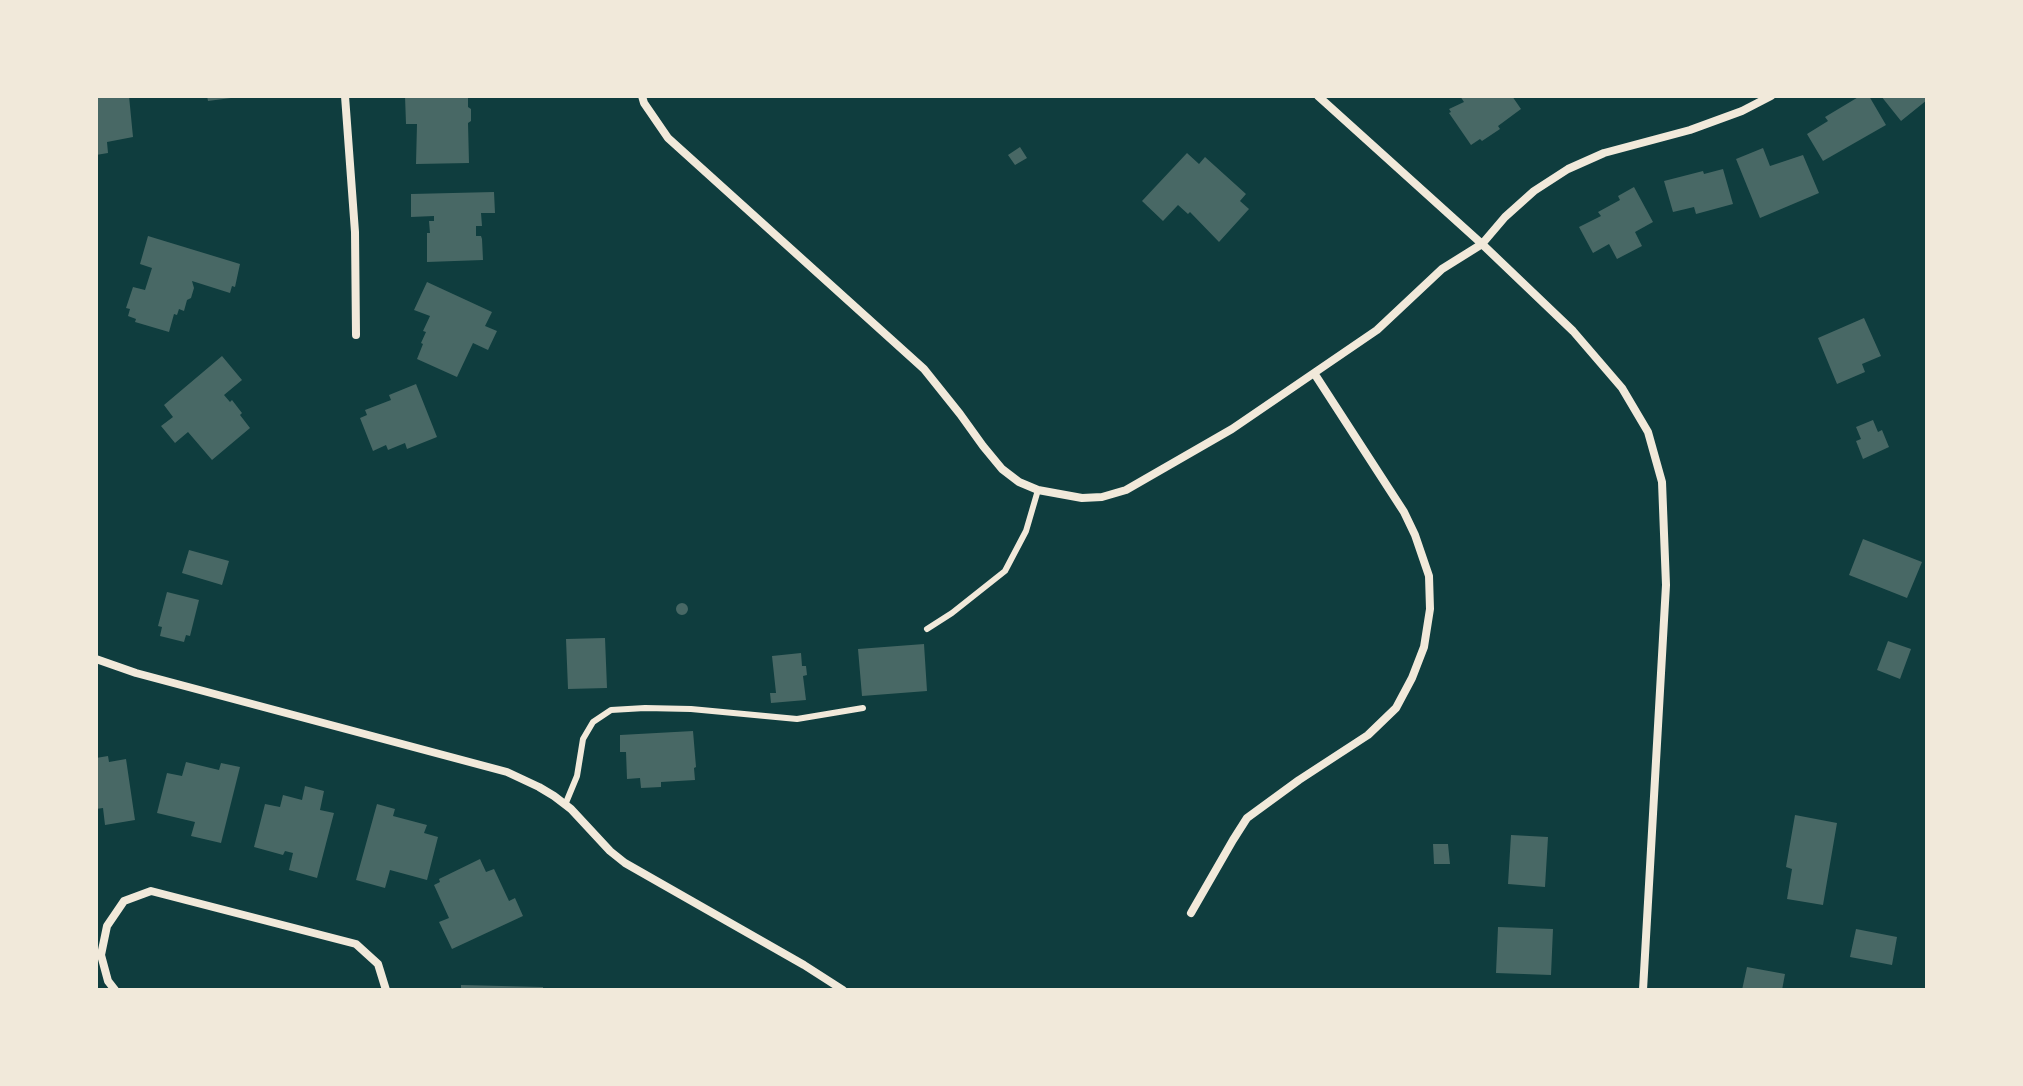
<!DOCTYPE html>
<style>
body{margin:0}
#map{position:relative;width:2023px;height:1086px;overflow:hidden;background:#0f3d3e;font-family:Montserrat,sans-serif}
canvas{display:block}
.frame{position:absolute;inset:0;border:98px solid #f1e9da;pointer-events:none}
</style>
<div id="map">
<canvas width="2023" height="1086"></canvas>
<div class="frame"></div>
</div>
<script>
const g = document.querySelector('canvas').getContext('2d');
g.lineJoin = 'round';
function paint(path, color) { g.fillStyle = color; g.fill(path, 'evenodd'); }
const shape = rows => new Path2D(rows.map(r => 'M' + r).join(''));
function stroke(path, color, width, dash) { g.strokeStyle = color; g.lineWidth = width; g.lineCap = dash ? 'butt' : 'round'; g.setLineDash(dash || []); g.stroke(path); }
paint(shape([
 [101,96,129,96,133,137,107,142,108,153,96,155,96,98],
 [207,96,230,96,231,98,208,101],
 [405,96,468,96,468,107,471,109,471,121,468,123,469,163,416,164,417,124,406,124],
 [1460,96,1512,96,1521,109,1498,126,1500,129,1482,141,1480,139,1471,145,1449,113,1451,112,1449,109,1464,102],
 [1860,96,1869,96,1886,125,1823,161,1807,134,1828,121,1825,117],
 [1881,96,1927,96,1927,100,1901,121],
 [1020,147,1027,158,1015,165,1008,155],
 [1763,148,1770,166,1803,155,1819,193,1760,218,1736,159],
 [1187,153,1199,164,1205,157,1246,194,1240,201,1249,209,1219,242,1190,212,1188,214,1178,205,1163,221,1142,201],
 [1723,169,1733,204,1696,214,1694,207,1673,212,1664,181,1703,171,1704,174],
 [1634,187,1653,222,1635,232,1642,246,1617,259,1609,244,1593,253,1579,227,1601,216,1598,212,1620,200,1618,196],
 [494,192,495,213,481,213,482,226,476,226,476,236,481,236,482,239,483,260,427,262,427,233,430,233,429,221,434,221,434,216,411,217,411,194],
 [148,236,240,264,235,287,232,286,230,293,192,281,194,288,191,298,187,300,184,311,179,309,177,315,174,314,169,332,135,322,136,319,128,316,130,309,126,308,133,287,145,290,152,268,140,264],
 [427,282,492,312,485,326,497,331,488,350,473,343,457,377,417,359,423,344,421,343,426,332,423,331,430,316,414,310],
 [1864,318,1881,356,1862,364,1865,372,1837,384,1818,338],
 [222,356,242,380,224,395,230,402,232,400,242,413,240,415,250,428,212,460,188,432,175,443,161,426,173,417,164,405],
 [416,384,437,437,407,449,405,443,388,450,386,445,373,451,360,418,367,415,365,410,391,400,389,395],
 [1873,420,1878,432,1882,430,1889,447,1863,459,1856,441,1861,439,1856,427],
 [1863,539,1922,562,1907,598,1849,575],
 [189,550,229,561,222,585,182,573],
 [167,592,199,600,190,636,186,635,184,642,160,636,162,627,158,626],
 '676 609a6 6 0 1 1 12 0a6 6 0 1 1-12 0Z',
 [605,638,607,688,568,689,566,639],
 [1888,641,1911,649,1900,679,1877,670],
 [924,644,927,691,862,696,858,649],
 [801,653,802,666,806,666,807,675,803,676,806,700,771,703,770,693,776,693,772,656],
 [693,731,696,767,694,768,695,780,661,782,661,787,641,788,640,778,627,779,626,752,620,752,620,735],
 [108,756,109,762,126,759,135,820,105,825,103,808,96,809,96,758],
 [186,762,219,770,221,763,240,767,221,843,191,836,195,822,157,813,167,773,182,776],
 [305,786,324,791,320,810,334,813,317,878,289,870,293,853,285,851,283,855,254,847,265,804,280,807,283,795,302,800],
 [377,804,395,809,393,816,427,825,424,833,438,837,427,880,390,870,385,888,356,880],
 [1795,815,1837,823,1823,905,1787,899,1792,869,1786,867],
 [1511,835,1548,837,1545,887,1508,884],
 [1433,844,1448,844,1450,864,1434,864],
 [480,859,486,872,494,869,509,901,515,898,523,916,452,949,439,922,449,918,434,885,440,882,439,879],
 [1498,927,1553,929,1551,975,1496,973],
 [1856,929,1897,937,1892,965,1850,957],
 [1747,967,1785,974,1782,990,1742,990],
 [461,985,543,987,543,990,461,990]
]), '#486865');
stroke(shape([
 [927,629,952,613,1005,571,1026,531,1038,490],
 [565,805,577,776,583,739,593,722,611,710,645,708,691,709,797,719,863,708]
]), '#f1e9da', 6);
stroke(shape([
 [345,96,355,232,356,335],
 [642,96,644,103,668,138,924,369,960,414,983,446,1002,469,1019,482,1038,490,1082,498,1102,497,1126,490,1232,429,1377,330,1442,269,1482,244,1505,217,1534,191,1568,169,1604,153,1690,130,1742,111,1771,96],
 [1318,96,1482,244,1573,331,1622,388,1648,432,1662,482,1666,585,1643,990],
 [96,659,136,673,507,772,539,787,554,796,571,809,610,851,625,863,804,965,843,990],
 [1191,913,1233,840,1247,818,1299,780,1368,735,1396,708,1412,678,1424,647,1430,609,1429,576,1415,535,1404,512,1314,373],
 [115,990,108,981,101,955,107,926,124,901,151,891,356,944,378,964,386,990]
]), '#f1e9da', 8);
</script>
